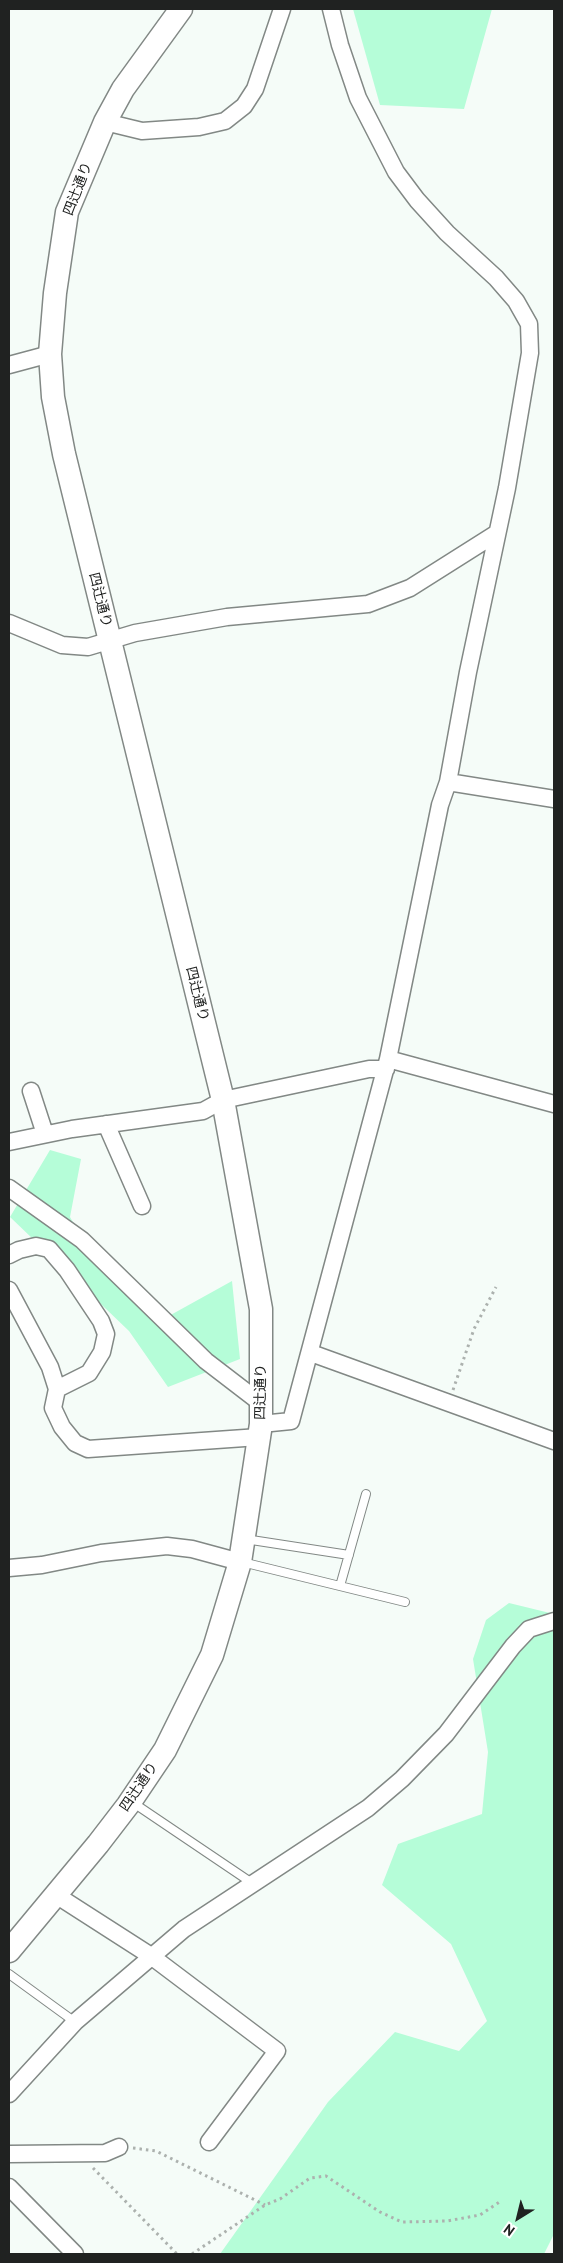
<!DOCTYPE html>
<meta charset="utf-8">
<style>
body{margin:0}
#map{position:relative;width:563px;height:2263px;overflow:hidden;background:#f5fcf8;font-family:"PT Sans",sans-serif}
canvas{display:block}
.frame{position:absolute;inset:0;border:10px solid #202221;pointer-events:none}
.north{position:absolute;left:493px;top:2193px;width:50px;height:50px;-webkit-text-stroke:4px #fff;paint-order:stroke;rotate:216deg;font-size:14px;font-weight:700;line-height:20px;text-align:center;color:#202221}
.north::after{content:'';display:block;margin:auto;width:18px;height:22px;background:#202221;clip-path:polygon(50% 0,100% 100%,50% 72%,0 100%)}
</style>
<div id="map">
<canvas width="563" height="2263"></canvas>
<div class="frame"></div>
<div class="north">N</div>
</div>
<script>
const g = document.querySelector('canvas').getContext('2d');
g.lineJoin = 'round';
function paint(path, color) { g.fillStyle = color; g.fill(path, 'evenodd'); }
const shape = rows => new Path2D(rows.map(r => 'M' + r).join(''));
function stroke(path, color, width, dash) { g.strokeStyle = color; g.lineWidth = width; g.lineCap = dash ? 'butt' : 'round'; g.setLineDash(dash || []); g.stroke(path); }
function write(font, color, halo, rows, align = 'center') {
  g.font = font + ' "PT Sans","Noto Sans JP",sans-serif'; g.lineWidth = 4; g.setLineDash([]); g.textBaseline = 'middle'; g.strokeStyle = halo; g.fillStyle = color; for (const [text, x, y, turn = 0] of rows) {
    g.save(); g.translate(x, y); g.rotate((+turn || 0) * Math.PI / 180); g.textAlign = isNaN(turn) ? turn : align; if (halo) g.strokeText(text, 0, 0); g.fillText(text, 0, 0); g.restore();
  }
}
paint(shape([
 [353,9,492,9,464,109,380,105],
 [50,1150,81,1159,70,1217,95,1261,158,1322,232,1281,240,1359,168,1387,129,1331,10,1217],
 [509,1603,554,1614,554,2234,544,2254,220,2254,328,2102,395,2032,459,2051,487,2021,451,1944,382,1885,398,1844,482,1814,488,1752,473,1659,486,1620]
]), '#b5fdd8');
const lane = shape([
 [245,1539,349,1555],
 [242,1562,405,1602],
 [340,1586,366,1494],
 [132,1802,252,1883],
 [9,1974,75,2022]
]);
const street = shape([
 [105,122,142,131,199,127,225,121,244,106,255,89,282,9],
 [9,365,50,354],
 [9,623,62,645,88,647,135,633,227,617,368,604,410,588,497,533],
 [448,782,554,799],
 [388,1059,554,1104],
 [31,1091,45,1134],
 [106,1124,142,1206],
 [9,1142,72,1129,203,1111,223,1100,369,1069,386,1069],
 [9,1188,82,1240,206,1361,262,1404],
 [9,1255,19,1250,36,1246,49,1249,67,1270,101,1321,106,1334,102,1352,89,1373,57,1389],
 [9,1290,50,1367,57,1389,53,1408,62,1427,75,1443,88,1449,259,1437],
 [311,1353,554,1441],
 [261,1424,291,1421,388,1059,440,805,448,782,468,672,507,488,530,353,529,324,516,301,496,278,447,233,417,200,396,172,358,98,340,45,331,9],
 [9,1568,42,1565,101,1553,167,1546,192,1549,240,1562],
 [56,1895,151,1956,277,2051,209,2142],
 [9,2094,75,2022,184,1929,368,1808,402,1779,446,1734,513,1646,529,1629,554,1621],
 [9,2154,105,2153,119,2147],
 [9,2187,75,2254]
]);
const secondary = shape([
 [9,1951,98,1844,128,1805,165,1750,212,1655,240,1562,261,1424,261,1309,223,1100,64,454,53,397,50,354,55,293,67,212,105,122,123,89,181,9]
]);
stroke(lane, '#828885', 10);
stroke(street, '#828885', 19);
stroke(secondary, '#828885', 25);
stroke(shape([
 [453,1390,474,1329,496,1287],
 [133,2148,156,2151,265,2205],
 [93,2168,177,2254],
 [192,2254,265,2205,280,2199,310,2178,326,2176,380,2212,402,2222,447,2221,480,2215,501,2201]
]), '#acb1ae', 3, [2.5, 4]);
stroke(lane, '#fff', 8);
stroke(street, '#fff', 16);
stroke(secondary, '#fff', 22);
write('14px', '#202221', '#fff', [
 ["四辻通り",78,189,-69],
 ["四辻通り",100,600,76],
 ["四辻通り",197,994,76],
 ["四辻通り",261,1392,-89],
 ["四辻通り",139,1787,-56]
]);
</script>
